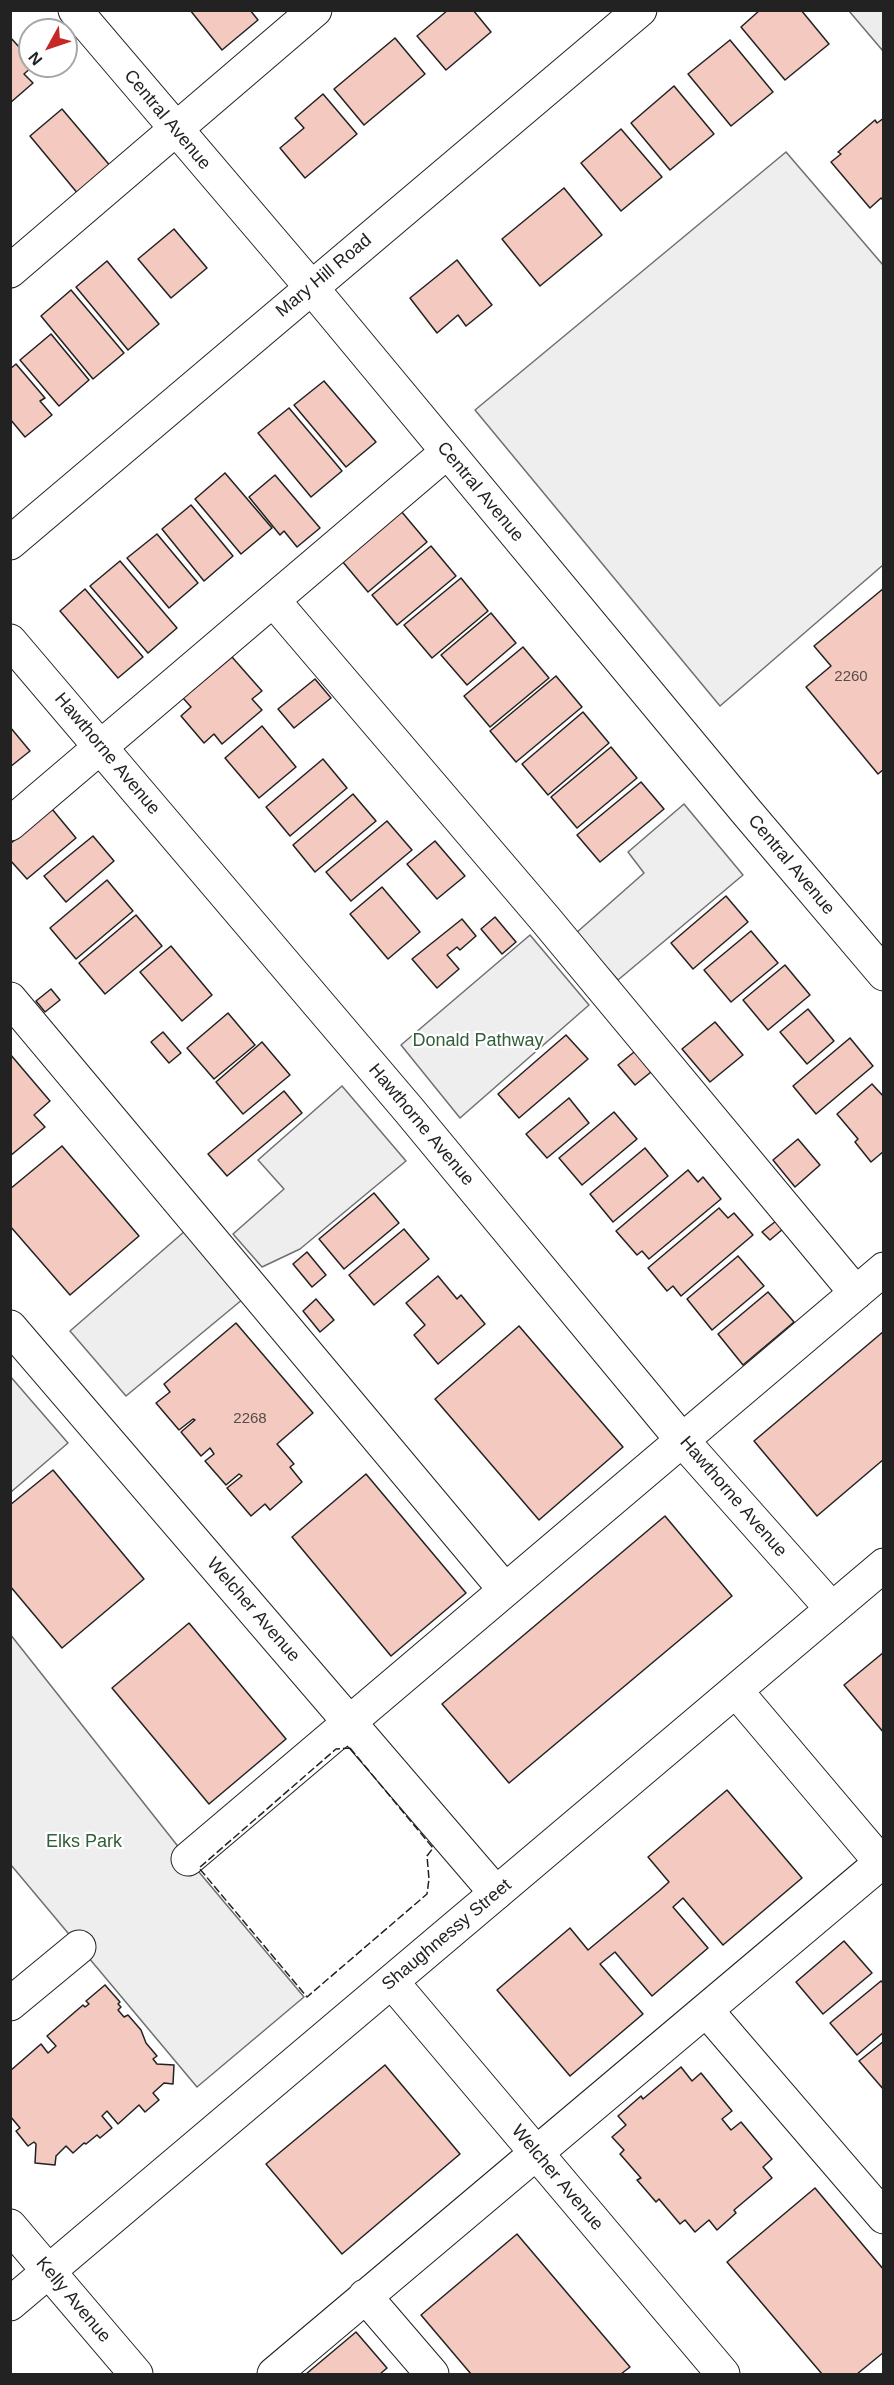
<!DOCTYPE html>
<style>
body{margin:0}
#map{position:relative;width:894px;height:2385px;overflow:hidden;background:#fff;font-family:Arial,sans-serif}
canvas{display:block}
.frame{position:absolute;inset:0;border:12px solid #222;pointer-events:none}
.north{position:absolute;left:18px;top:18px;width:60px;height:60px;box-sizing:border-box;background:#fff;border:2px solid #a7a7a7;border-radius:50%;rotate:230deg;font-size:16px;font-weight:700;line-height:24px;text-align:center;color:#222}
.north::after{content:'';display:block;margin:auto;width:21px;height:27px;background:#c62828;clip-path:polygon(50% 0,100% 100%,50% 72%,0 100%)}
</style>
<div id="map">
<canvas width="894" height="2385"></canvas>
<div class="frame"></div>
<div class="north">N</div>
</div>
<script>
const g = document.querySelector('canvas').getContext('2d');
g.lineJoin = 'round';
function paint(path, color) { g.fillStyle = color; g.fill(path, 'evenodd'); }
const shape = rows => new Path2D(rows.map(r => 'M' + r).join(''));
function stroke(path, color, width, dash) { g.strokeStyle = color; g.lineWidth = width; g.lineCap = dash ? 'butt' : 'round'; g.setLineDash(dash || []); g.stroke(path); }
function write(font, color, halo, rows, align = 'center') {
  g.font = font + ' Arial,sans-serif'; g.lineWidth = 4.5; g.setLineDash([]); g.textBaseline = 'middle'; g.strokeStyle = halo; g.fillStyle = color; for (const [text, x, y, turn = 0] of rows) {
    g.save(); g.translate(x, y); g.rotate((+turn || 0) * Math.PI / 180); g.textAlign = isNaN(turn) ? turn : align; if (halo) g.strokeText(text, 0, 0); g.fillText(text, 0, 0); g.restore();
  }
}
const green = shape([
 [786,152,883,265,883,565,720,706,475,410,786,152],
 [684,804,743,875,618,980,576,933,644,873,628,852,684,804],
 [530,935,589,1005,460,1118,401,1045,530,935],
 [342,1086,406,1161,300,1249,262,1267,233,1234,284,1189,258,1160,342,1086],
 [185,1231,243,1299,126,1396,70,1331,185,1231],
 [10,1376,68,1443,11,1492,10,1492,10,1376],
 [10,1634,188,1859,304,1997,197,2087,11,1865,10,1634]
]);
paint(green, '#eee');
stroke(green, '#6f6f6f', 1.5);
const parking = shape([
 [849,11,883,11,883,51,849,11]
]);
paint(parking, '#ededed');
stroke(parking, '#6f6f6f', 1.5);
const building = shape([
 [190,10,250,10,258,20,222,50,190,10],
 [448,10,473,10,491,32,446,70,417,36,448,10],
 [760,10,801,10,829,44,785,80,741,27,760,10],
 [10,37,30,59,30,66,33,66,24,74,33,83,10,103,10,37],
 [395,38,425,74,364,125,334,89,395,38],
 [730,40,773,92,731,126,688,74,730,40],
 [674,86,714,134,670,170,631,123,674,86],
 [323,94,357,134,305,178,280,148,304,128,295,118,323,94],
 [62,109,112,168,79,195,30,136,62,109],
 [884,118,884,201,881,198,870,208,831,162,841,154,838,152,875,120,877,123,884,118],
 [621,129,662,177,621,211,581,163,621,129],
 [564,188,602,235,540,286,502,239,564,188],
 [174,229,207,268,171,298,138,259,174,229],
 [457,260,492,305,466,326,458,315,437,333,410,298,457,260],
 [107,261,159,324,128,350,76,287,107,261],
 [71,290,124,353,93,379,41,316,71,290],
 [51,334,89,380,59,406,20,360,51,334],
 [16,364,45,398,40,401,52,415,25,437,10,419,10,369,16,364],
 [324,381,376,442,346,467,294,405,324,381],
 [289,408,342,471,311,497,258,433,289,408],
 [225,473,272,528,241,554,195,499,225,473],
 [275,475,320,528,297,547,284,531,280,535,249,497,275,475],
 [191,505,233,556,204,581,162,529,191,505],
 [401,511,427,542,368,592,342,561,401,511],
 [157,534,198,583,169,608,127,558,157,534],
 [431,546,456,576,397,625,372,595,431,546],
 [120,561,177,628,148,653,90,586,120,561],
 [461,578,488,611,432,658,404,625,461,578],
 [884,588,884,769,878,774,806,687,831,666,814,646,884,588],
 [85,589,143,657,118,678,60,611,85,589],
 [491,613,516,643,467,685,441,655,491,613],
 [523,647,549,678,490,727,464,696,523,647],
 [232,657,262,691,252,699,262,710,222,744,214,734,204,743,181,716,191,707,183,698,232,657],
 [556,676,582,707,516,762,490,731,556,676],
 [315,679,331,698,294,728,278,709,315,679],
 [583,712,609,743,548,795,522,764,583,712],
 [262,726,296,767,259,798,225,758,262,726],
 [10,727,30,751,10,767,10,727],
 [611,747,637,778,577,828,551,797,611,747],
 [323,759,347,788,290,836,266,807,323,759],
 [641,782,664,809,600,862,577,835,641,782],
 [353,794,376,821,315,872,293,845,353,794],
 [52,809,76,838,27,879,10,860,10,844,52,809],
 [387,821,412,850,351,901,326,872,387,821],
 [93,836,114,861,66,902,44,876,93,836],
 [435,841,465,876,437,899,407,864,435,841],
 [107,880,133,911,76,959,50,928,107,880],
 [382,887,420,932,388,959,350,914,382,887],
 [726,896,748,922,693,969,671,943,726,896],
 [136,915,162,946,105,994,79,963,136,915],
 [495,917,516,942,502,954,481,929,495,917],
 [462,919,476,936,460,950,457,947,447,955,459,969,437,988,412,959,462,919],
 [751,931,778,963,731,1002,704,970,751,931],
 [171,946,212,995,182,1021,140,972,171,946],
 [785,965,810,995,768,1030,743,1000,785,965],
 [51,989,60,1000,45,1012,36,1001,51,989],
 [808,1009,834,1041,807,1064,780,1032,808,1009],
 [228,1013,255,1045,214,1079,187,1048,228,1013],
 [715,1022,743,1055,710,1082,682,1049,715,1022],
 [163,1032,181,1053,169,1063,151,1042,163,1032],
 [566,1035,588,1059,519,1118,498,1094,566,1035],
 [850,1038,873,1066,816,1114,793,1086,850,1038],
 [262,1042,290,1075,243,1114,216,1082,262,1042],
 [639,1048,656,1068,635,1085,618,1065,639,1048],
 [10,1054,50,1101,34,1115,45,1127,10,1156,10,1054],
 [872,1084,884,1097,884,1151,871,1162,855,1142,858,1139,837,1114,872,1084],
 [284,1091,302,1113,227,1176,208,1154,284,1091],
 [569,1098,589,1123,547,1158,526,1134,569,1098],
 [614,1112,637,1139,582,1185,559,1158,614,1112],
 [798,1139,820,1165,795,1187,773,1160,798,1139],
 [62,1146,139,1236,70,1295,10,1226,10,1189,62,1146],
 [645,1148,668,1176,613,1222,590,1194,645,1148],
 [688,1170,698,1182,703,1177,721,1199,649,1259,642,1251,637,1255,616,1231,688,1170],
 [374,1193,399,1223,344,1269,319,1239,374,1193],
 [719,1208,728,1218,734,1213,753,1235,681,1296,673,1286,667,1291,648,1268,719,1208],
 [776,1221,783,1229,770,1240,762,1232,776,1221],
 [404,1229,429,1259,374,1305,349,1275,404,1229],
 [307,1252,326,1275,312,1287,293,1264,307,1252],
 [738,1256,764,1286,712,1330,687,1299,738,1256],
 [438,1276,457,1299,461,1295,485,1324,438,1364,414,1335,425,1325,406,1303,438,1276],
 [768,1292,794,1322,743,1365,718,1334,768,1292],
 [316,1299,334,1320,320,1332,303,1311,316,1299],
 [236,1323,313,1413,277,1444,294,1464,290,1467,302,1482,270,1510,265,1504,251,1516,227,1488,242,1476,239,1474,226,1485,205,1461,214,1454,210,1448,201,1456,181,1432,195,1420,193,1419,179,1430,156,1403,170,1392,164,1384,236,1323],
 [519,1326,623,1447,539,1520,435,1399,519,1326],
 [884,1331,884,1459,817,1516,754,1441,884,1331],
 [53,1470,144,1579,62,1648,10,1586,10,1505,53,1470],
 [366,1474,466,1593,391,1656,292,1537,366,1474],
 [665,1516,732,1596,509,1783,442,1704,665,1516],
 [189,1623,286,1739,209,1804,112,1688,189,1623],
 [884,1652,884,1733,844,1685,884,1652],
 [727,1790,802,1878,723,1945,683,1898,673,1907,708,1948,652,1996,615,1952,600,1964,643,2014,570,2076,497,1990,570,1928,588,1950,659,1891,669,1882,648,1857,727,1790],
 [844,1941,872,1973,823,2014,796,1982,844,1941],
 [881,1981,884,1984,884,2032,857,2055,830,2023,881,1981],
 [105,1985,120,2002,118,2004,121,2007,118,2010,124,2017,128,2015,141,2030,146,2043,157,2056,153,2059,157,2064,174,2065,173,2084,164,2083,153,2093,159,2100,145,2112,139,2105,118,2124,107,2111,102,2116,112,2128,100,2138,97,2135,86,2144,84,2143,73,2153,66,2146,56,2156,55,2165,35,2163,36,2144,34,2142,28,2146,16,2131,20,2128,10,2116,10,2071,41,2044,48,2053,56,2046,47,2036,83,2005,85,2007,89,2004,86,2001,105,1985],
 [884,2041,884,2090,859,2061,884,2041],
 [385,2065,460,2154,342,2254,266,2164,385,2065],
 [681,2067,692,2081,701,2073,732,2111,722,2119,731,2130,741,2122,772,2159,763,2167,772,2178,734,2210,736,2213,717,2230,709,2220,695,2232,685,2220,680,2224,659,2199,656,2202,637,2180,641,2178,620,2154,624,2150,612,2137,626,2125,618,2116,641,2096,643,2099,681,2067],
 [815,2188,884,2270,884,2352,857,2374,822,2374,727,2262,815,2188],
 [517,2234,630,2367,621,2374,471,2374,421,2315,517,2234],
 [356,2332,387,2368,380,2374,306,2374,356,2332]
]);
paint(building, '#f3c9c0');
stroke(building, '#222', 1.5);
const minor = shape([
 [75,10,311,287,745,810,884,974],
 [10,271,315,10],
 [10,543,640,10],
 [273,600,546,920,856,1293],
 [10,641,408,1109,682,1440,832,1609],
 [10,824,447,452],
 [10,999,505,1590],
 [10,1327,496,1893],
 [736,1691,884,1866],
 [188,1859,884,1269],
 [392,1982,723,2374],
 [10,2004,79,1947],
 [707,2011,884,2217],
 [10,2226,136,2374],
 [365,2296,432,2374],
 [274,2374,884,1860]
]);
const major = shape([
 [10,2304,884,1565]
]);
stroke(minor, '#222', 35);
stroke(major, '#222', 35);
stroke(minor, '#fff', 33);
stroke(major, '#fff', 33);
stroke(shape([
 [350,1748,433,1848,427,1856,429,1879,427,1894,307,1997,199,1868,336,1749,350,1748]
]), '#222', 1.5, [8, 3]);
write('15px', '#564c4a', null, [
 ["2260",851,677],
 ["2268",250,1419]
]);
write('18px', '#222', '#fff', [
 ["Central Avenue",167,120,50],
 ["Mary Hill Road",324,276,-40],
 ["Central Avenue",480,492,50],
 ["Hawthorne Avenue",107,754,50],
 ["Central Avenue",791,865,50],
 ["Hawthorne Avenue",421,1125,50],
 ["Hawthorne Avenue",733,1497,49],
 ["Welcher Avenue",253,1610,49],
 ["Shaughnessy Street",447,1935,-40],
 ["Welcher Avenue",557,2178,50],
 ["Kelly Avenue",73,2300,50]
]);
write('18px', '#2f5e38', '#fff', [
 ["Donald Pathway",478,1041],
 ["Elks Park",84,1842]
]);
</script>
